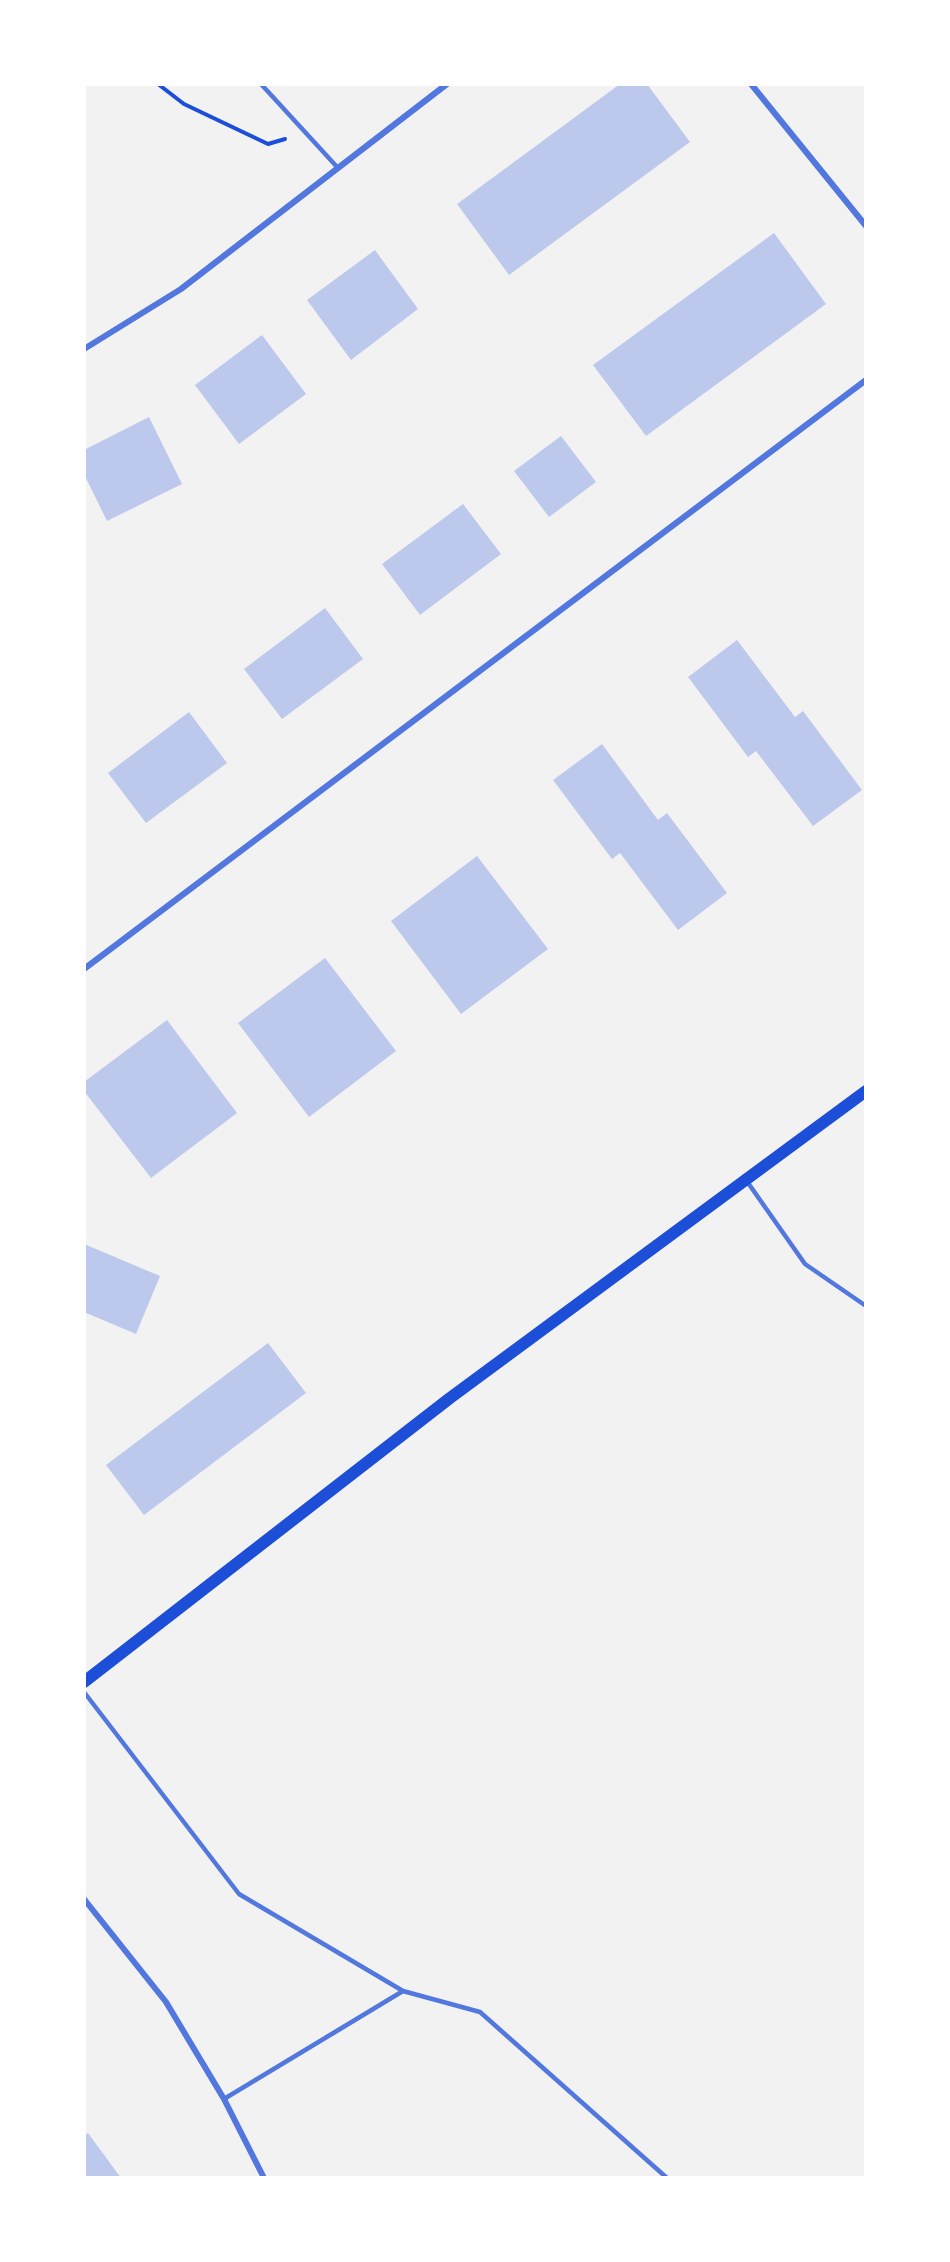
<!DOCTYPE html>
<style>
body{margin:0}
#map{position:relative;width:950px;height:2262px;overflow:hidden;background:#f2f2f2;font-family:Quicksand,sans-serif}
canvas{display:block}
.frame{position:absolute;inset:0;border:86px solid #fff;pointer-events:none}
</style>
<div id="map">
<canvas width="950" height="2262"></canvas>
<div class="frame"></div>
</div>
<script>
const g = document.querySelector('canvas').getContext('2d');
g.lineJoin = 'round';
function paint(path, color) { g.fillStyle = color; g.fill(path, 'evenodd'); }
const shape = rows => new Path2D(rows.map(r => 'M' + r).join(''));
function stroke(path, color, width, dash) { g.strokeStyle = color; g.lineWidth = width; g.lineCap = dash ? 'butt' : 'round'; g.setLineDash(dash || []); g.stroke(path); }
paint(shape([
 [620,84,647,84,690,142,509,275,457,204],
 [774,233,826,304,646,436,593,365],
 [375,250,418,309,351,360,307,300],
 [262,335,306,394,239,444,195,385],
 [149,417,182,484,107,521,84,474,84,450],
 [561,436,596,482,549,517,514,471],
 [463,504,501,554,420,615,382,564],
 [325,608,363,659,282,719,244,669],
 [737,640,795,717,803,711,862,790,813,826,756,751,748,757,688,677],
 [189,712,227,763,146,823,108,773],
 [602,744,658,820,667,813,727,893,678,930,620,853,612,859,553,780],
 [477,856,548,949,461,1014,391,921],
 [325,958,396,1051,309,1117,238,1023],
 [167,1020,237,1113,151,1178,84,1091,84,1082],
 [84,1244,160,1276,136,1334,84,1312],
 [268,1343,306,1393,144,1515,106,1465],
 [88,2133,121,2178,84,2178,84,2136]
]), '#bdc9ec');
stroke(shape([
 [158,84,184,104,268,144,285,139]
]), '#1d4ed8', 4);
stroke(shape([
 [261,84,338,168],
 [746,1180,805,1264,866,1306],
 [84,1692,239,1894,403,1991,480,2012,667,2178],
 [224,2099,403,1991]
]), '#5277de', 4.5);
stroke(shape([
 [751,84,866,226],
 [84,349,181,289,447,84],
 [84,969,866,380],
 [84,1899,166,2002,224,2099,264,2178]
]), '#5277de', 6);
stroke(shape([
 [84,1682,450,1398,866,1091]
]), '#1d4ed8', 12);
</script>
